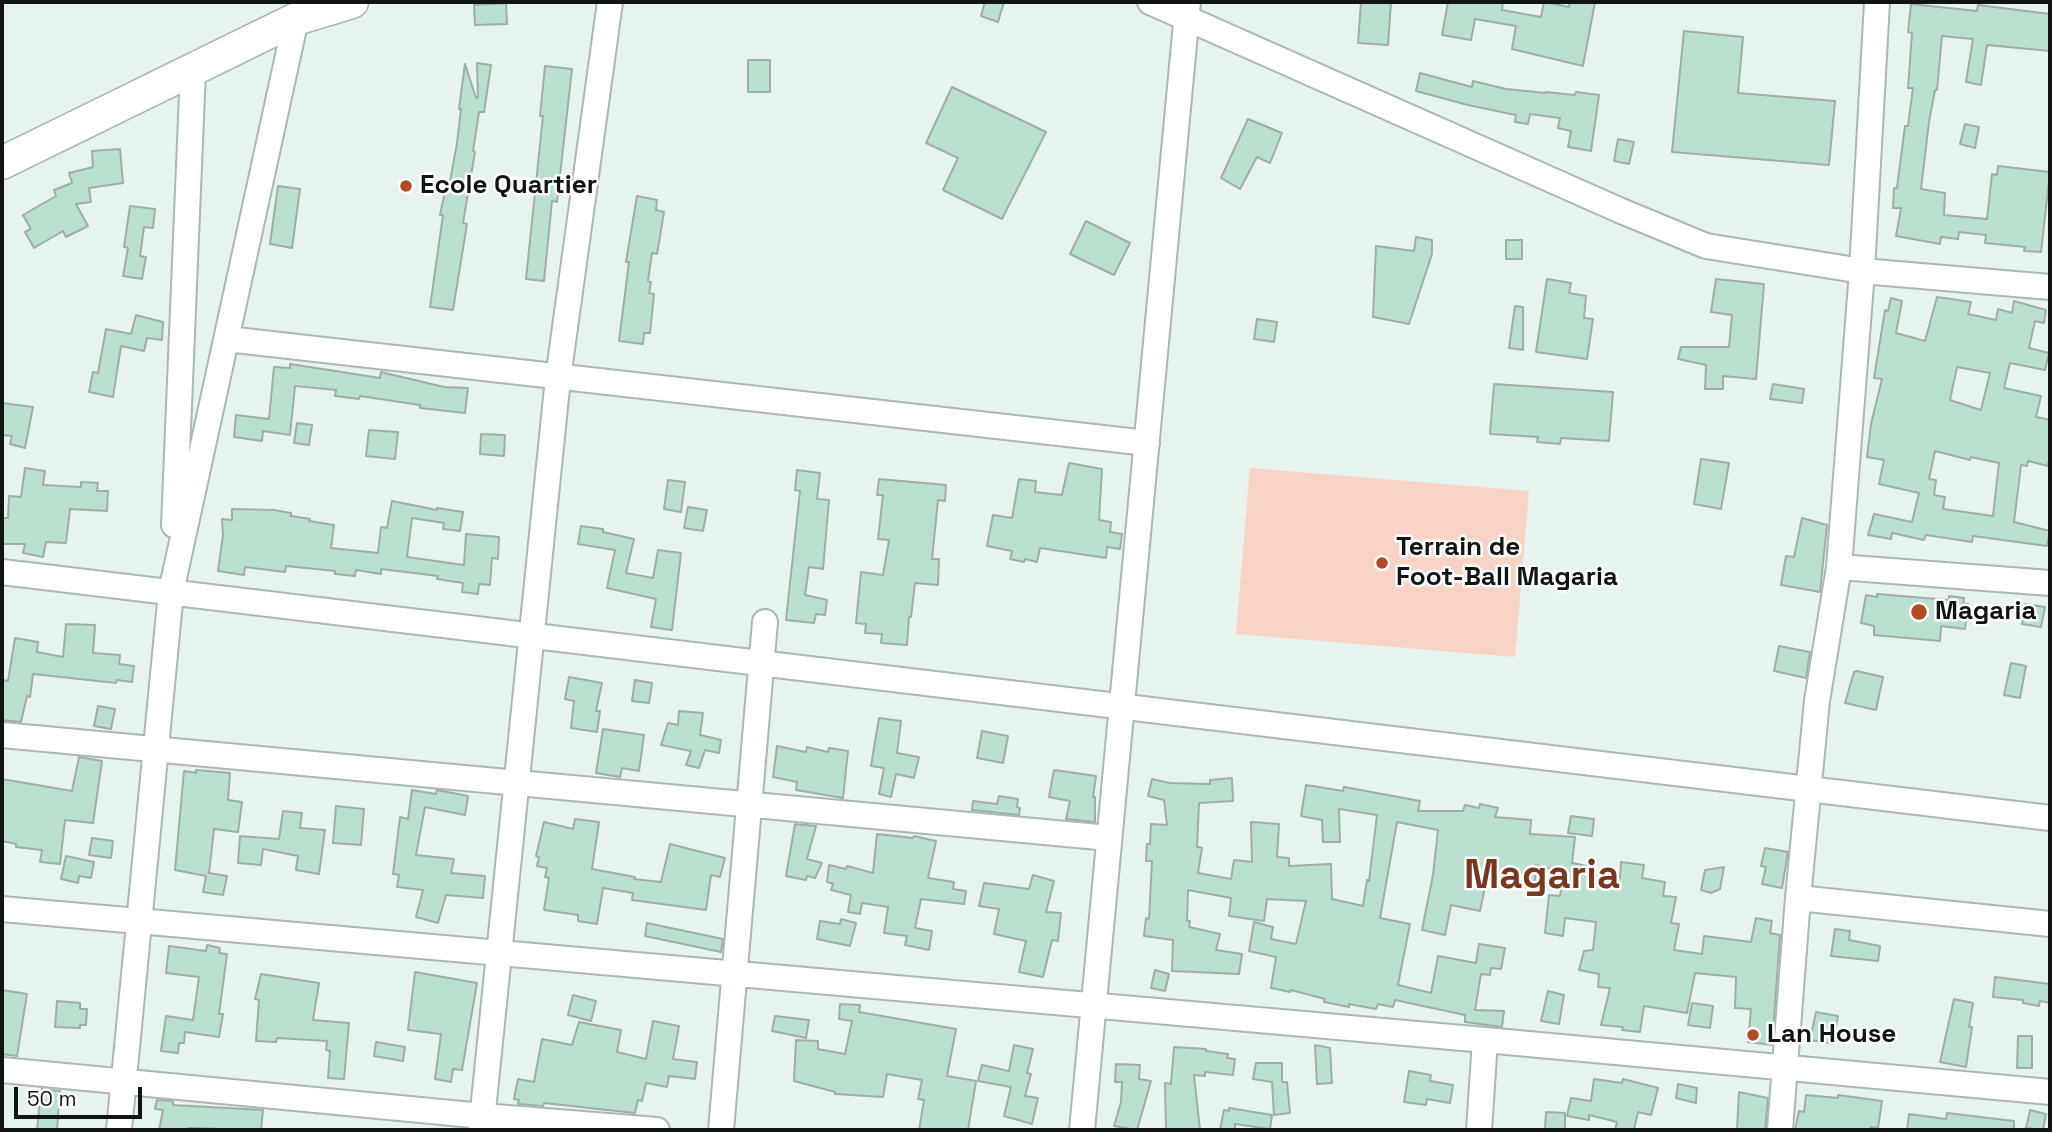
<!DOCTYPE html>
<style>
body{margin:0}
#map{position:relative;width:2052px;height:1132px;overflow:hidden;background:#e6f4ed;font-family:"Space Grotesk",sans-serif}
canvas{display:block}
.frame{position:absolute;inset:0;border:4px solid #101412;pointer-events:none}
.scale{position:absolute;left:14px;top:1087px;width:128px;height:32px;box-sizing:border-box;border:4px solid #101412;border-top:0;padding-left:9px;font-size:21px;line-height:24px;white-space:nowrap;color:#101412;-webkit-text-stroke:5px #fff;paint-order:stroke}
</style>
<div id="map">
<canvas width="2052" height="1132"></canvas>
<div class="frame"></div>
<div class="scale">50 m</div>
</div>
<script>
const g = document.querySelector('canvas').getContext('2d');
g.lineJoin = 'round';
function paint(path, color) { g.fillStyle = color; g.fill(path, 'evenodd'); }
const shape = rows => new Path2D(rows.map(r => 'M' + r).join(''));
function stroke(path, color, width, dash) { g.strokeStyle = color; g.lineWidth = width; g.lineCap = dash ? 'butt' : 'round'; g.setLineDash(dash || []); g.stroke(path); }
function write(font, color, halo, rows, align = 'center') {
  g.font = font + ' "Space Grotesk",sans-serif'; g.lineWidth = 5; g.setLineDash([]); g.textBaseline = 'middle'; g.strokeStyle = halo; g.fillStyle = color; for (const [text, x, y, turn = 0] of rows) {
    g.save(); g.translate(x, y); g.rotate((+turn || 0) * Math.PI / 180); g.textAlign = isNaN(turn) ? turn : align; if (halo) g.strokeText(text, 0, 0); g.fillText(text, 0, 0); g.restore();
  }
}
paint(shape([
 [1250,468,1529,491,1515,657,1236,634]
]), '#f8d3c6');
const building = shape([
 [985,2,1004,2,998,22,981,16,985,2],
 [1361,2,1391,2,1388,45,1358,43,1361,2],
 [1448,2,1503,2,1502,10,1541,17,1544,2,1569,7,1570,2,1595,2,1583,66,1512,49,1516,26,1475,19,1471,40,1442,35,1448,2],
 [506,3,507,24,475,25,474,5,506,3],
 [1911,4,1977,11,1978,5,2050,14,2050,51,1987,45,1981,85,1966,82,1973,39,1942,36,1937,90,1935,90,1929,122,1921,189,1945,193,1944,215,1987,219,1992,174,1997,175,1998,166,2050,172,2041,252,2024,251,2025,247,1985,243,1986,235,1959,232,1958,239,1941,237,1940,244,1896,236,1901,208,1893,208,1894,188,1897,188,1905,126,1908,126,1913,88,1908,88,1912,33,1908,32,1911,4],
 [1684,31,1743,37,1738,93,1835,101,1829,165,1672,152,1684,31],
 [748,60,770,60,770,92,748,92,748,60],
 [477,63,491,65,484,112,479,112,473,151,475,152,463,223,467,224,453,310,430,307,443,215,440,215,445,192,448,193,457,143,461,109,459,109,465,64,476,98,478,97,477,63],
 [545,66,572,69,557,202,552,201,544,281,526,279,543,116,540,116,545,66],
 [1420,73,1472,87,1473,81,1506,89,1546,93,1546,92,1575,95,1576,92,1599,95,1591,151,1568,147,1571,131,1558,128,1560,118,1530,114,1528,124,1515,122,1516,115,1468,105,1416,91,1420,73],
 [952,87,1046,132,1002,219,943,190,958,158,926,143,952,87],
 [1248,119,1282,133,1270,163,1257,157,1240,189,1221,178,1248,119],
 [1965,124,1979,127,1975,148,1960,144,1965,124],
 [1618,139,1634,142,1629,164,1614,161,1618,139],
 [120,149,123,183,89,188,91,202,76,204,88,226,66,237,63,231,34,248,25,232,31,229,23,215,56,196,54,190,72,183,69,173,93,167,92,151,120,149],
 [278,186,300,189,292,248,270,244,278,186],
 [637,196,657,200,656,210,664,212,657,254,652,253,648,281,651,282,649,293,654,294,650,333,644,333,643,344,619,341,629,262,626,262,637,196],
 [130,206,155,209,153,228,144,227,140,256,146,257,142,279,123,276,128,248,124,247,130,206],
 [1086,221,1130,243,1114,275,1070,254,1086,221],
 [1416,237,1432,240,1432,254,1409,324,1373,317,1376,246,1414,251,1416,237],
 [1506,240,1522,240,1522,259,1506,259,1506,240],
 [1547,279,1571,283,1569,293,1586,296,1584,318,1593,319,1587,359,1536,352,1547,279],
 [1716,279,1764,284,1756,379,1723,376,1723,389,1705,389,1706,365,1678,359,1681,347,1729,347,1732,315,1711,312,1716,279],
 [1937,297,1971,302,1968,314,1996,320,1998,309,2012,313,2014,301,2046,310,2044,323,2035,321,2029,348,2049,353,2045,370,2010,363,2004,388,2041,396,2036,417,2050,420,2050,455,2048,466,2028,461,2027,466,2021,465,2014,522,2050,531,2047,546,1973,536,1972,542,1926,535,1924,540,1892,533,1891,539,1868,535,1874,514,1912,522,1919,493,1879,484,1884,460,1867,457,1871,424,1882,379,1874,378,1885,310,1888,311,1891,298,1902,301,1896,333,1925,341,1937,297],
 [1957,367,1990,373,1981,410,1950,400,1957,367],
 [1935,451,1970,460,1971,457,1999,463,1993,516,1943,509,1945,497,1934,495,1936,480,1929,479,1935,451],
 [1515,306,1523,307,1523,350,1509,348,1515,306],
 [136,315,163,322,162,340,147,338,144,351,121,346,113,397,89,392,93,372,98,373,106,329,131,334,136,315],
 [1257,319,1277,322,1274,342,1254,339,1257,319],
 [290,364,380,378,381,372,444,387,468,388,465,413,420,408,420,405,360,396,359,399,335,396,336,390,295,386,290,435,263,431,262,441,234,437,236,415,269,419,274,367,290,368,290,364],
 [1494,384,1613,392,1609,441,1561,438,1560,444,1537,442,1538,437,1490,434,1494,384],
 [1773,384,1804,389,1802,403,1770,399,1773,384],
 [2,403,33,407,25,448,10,444,12,436,2,435,2,403],
 [297,423,312,425,309,445,294,443,297,423],
 [369,430,398,432,395,459,366,456,369,430],
 [481,434,505,435,504,456,480,454,481,434],
 [1701,459,1729,463,1721,509,1694,504,1701,459],
 [1069,463,1102,469,1099,520,1111,522,1110,532,1122,534,1120,549,1107,547,1106,558,1040,548,1037,562,1025,559,1024,562,1010,559,1012,551,987,546,993,515,1012,518,1019,479,1036,481,1035,492,1062,495,1069,463],
 [25,468,45,471,43,485,81,487,81,482,98,483,97,491,108,491,107,511,70,509,66,543,46,542,43,557,23,553,25,544,2,544,2,518,8,518,9,496,21,497,25,468],
 [797,470,820,473,817,499,829,500,823,569,809,567,805,595,827,600,825,615,816,614,814,623,786,620,800,491,795,490,797,470],
 [879,479,946,485,945,501,938,500,932,559,939,559,938,585,915,583,911,617,909,617,907,645,881,643,882,634,865,633,866,624,856,623,861,572,883,575,889,540,878,539,883,495,877,495,879,479],
 [668,480,685,482,681,512,664,509,668,480],
 [392,501,437,510,437,508,463,512,460,531,443,529,444,523,412,518,407,557,464,565,466,534,499,537,498,559,492,558,490,585,479,584,478,594,462,592,463,583,437,579,438,576,381,569,381,574,356,570,355,576,335,574,335,571,286,566,285,572,245,567,244,575,218,571,223,535,222,519,232,520,232,509,274,510,291,513,291,516,310,519,309,521,334,525,331,548,378,553,381,527,387,528,392,501],
 [688,507,707,510,703,531,684,528,688,507],
 [1802,518,1827,525,1820,592,1781,585,1786,556,1794,557,1802,518],
 [581,526,603,529,603,532,634,539,626,573,653,578,658,550,681,553,672,630,651,627,656,599,607,588,615,550,578,544,581,526],
 [1877,594,1949,600,1949,596,1964,598,1963,603,1968,604,1965,629,1941,626,1940,641,1874,635,1874,626,1861,623,1866,595,1877,597,1877,594],
 [2025,604,2045,607,2041,627,2022,624,2025,604],
 [66,624,95,625,93,653,120,655,119,664,134,666,132,682,117,680,116,683,33,674,30,697,27,696,21,722,2,720,2,680,8,681,15,638,38,642,37,652,63,657,66,624],
 [1779,646,1810,652,1806,678,1774,671,1779,646],
 [2011,663,2026,666,2020,698,2004,695,2011,663],
 [1857,671,1883,677,1876,710,1845,703,1854,672,1857,671],
 [569,677,602,683,596,711,600,711,597,732,571,728,574,701,565,699,569,677],
 [635,680,652,683,649,703,632,701,635,680],
 [98,706,115,709,111,729,94,726,98,706],
 [679,711,703,713,700,735,721,740,719,753,705,750,699,768,686,765,691,751,661,745,668,723,678,725,679,711],
 [879,718,901,721,897,753,919,757,914,778,896,774,891,797,879,794,884,768,871,766,879,718],
 [603,729,644,735,639,771,622,768,620,777,596,773,603,729],
 [982,731,1008,736,1003,763,977,758,982,731],
 [777,746,806,752,807,747,828,752,829,748,848,751,843,798,796,790,797,782,773,777,777,746],
 [79,757,102,761,93,823,65,820,60,864,40,862,42,850,16,847,16,844,2,841,2,779,72,791,79,757],
 [196,770,230,773,228,800,242,802,238,832,214,829,209,873,227,876,223,895,203,892,206,876,175,870,184,771,196,773,196,770],
 [1054,770,1096,776,1093,797,1095,797,1095,822,1066,819,1070,801,1049,797,1054,770],
 [1232,778,1233,801,1199,803,1197,847,1202,848,1198,873,1231,879,1234,860,1252,862,1251,822,1279,824,1277,857,1289,858,1289,866,1331,864,1332,899,1363,906,1367,880,1369,881,1377,815,1339,809,1340,842,1323,842,1322,820,1301,816,1306,785,1343,791,1344,787,1420,801,1418,811,1463,811,1465,805,1479,808,1480,804,1498,808,1495,817,1531,820,1530,834,1575,837,1572,863,1587,866,1586,872,1620,878,1621,862,1644,865,1642,878,1665,882,1663,896,1676,897,1671,923,1679,924,1674,950,1702,954,1704,936,1751,942,1756,918,1772,921,1770,933,1780,935,1772,1045,1748,1042,1751,1009,1735,1008,1736,977,1695,973,1687,1013,1644,1006,1640,1032,1622,1030,1623,1027,1601,1025,1610,988,1598,987,1599,974,1579,970,1584,951,1593,950,1596,922,1565,918,1563,936,1545,933,1549,895,1560,896,1564,872,1536,865,1535,881,1514,880,1514,875,1488,873,1480,911,1451,905,1445,935,1422,930,1433,875,1438,830,1397,822,1380,918,1410,924,1398,985,1431,993,1438,956,1476,963,1479,944,1505,948,1501,969,1491,968,1490,975,1481,974,1475,1010,1504,1011,1502,1027,1465,1022,1465,1015,1395,1000,1393,1007,1378,1004,1376,1009,1349,1004,1349,1007,1324,1002,1325,999,1291,990,1290,992,1271,988,1276,957,1249,951,1254,922,1273,927,1271,939,1296,944,1306,901,1267,899,1264,921,1229,916,1231,898,1188,890,1187,921,1190,921,1189,927,1220,934,1216,950,1242,954,1239,974,1172,971,1173,940,1144,936,1146,918,1149,919,1152,861,1146,861,1147,844,1150,844,1151,824,1167,825,1164,800,1148,796,1152,779,1170,783,1210,784,1210,780,1232,778],
 [412,790,436,794,437,790,468,796,465,815,425,807,416,855,454,859,451,873,485,876,483,898,446,895,438,923,416,917,423,890,397,887,399,875,393,874,400,817,408,819,412,790],
 [999,796,1018,799,1017,807,1020,808,1019,815,972,810,973,801,997,804,999,796],
 [336,806,364,809,361,845,333,843,336,806],
 [283,811,302,813,300,828,325,830,319,874,296,870,298,856,263,849,261,865,238,863,240,836,279,839,283,811],
 [1571,816,1594,819,1592,836,1568,833,1571,816],
 [575,819,599,822,592,869,635,877,634,879,661,882,670,844,725,858,720,877,711,875,706,910,632,900,633,893,603,888,597,924,578,921,578,915,544,910,549,878,545,877,547,868,537,866,539,857,536,856,544,822,573,829,575,819],
 [795,824,816,826,807,859,822,863,815,878,807,876,806,880,786,876,795,824],
 [877,834,913,838,914,836,936,841,928,878,954,882,953,889,966,891,964,904,921,899,915,928,932,931,929,950,905,945,907,936,884,933,888,907,862,903,860,914,848,912,851,895,831,890,833,884,827,882,829,865,846,869,847,866,873,873,877,834],
 [92,838,113,841,111,858,89,855,92,838],
 [1765,848,1788,852,1782,888,1762,884,1766,867,1761,866,1765,848],
 [66,856,94,862,91,878,79,876,78,883,61,879,66,856],
 [1724,867,1720,889,1711,893,1701,890,1705,870,1724,867],
 [1033,875,1054,881,1046,912,1061,913,1058,941,1052,940,1043,977,1019,972,1026,941,994,934,999,909,979,906,984,883,1029,889,1033,875],
 [841,919,856,923,850,946,817,939,820,921,840,924,841,919],
 [647,923,723,939,721,952,645,936,647,923],
 [1835,929,1850,931,1849,940,1880,946,1878,961,1831,956,1835,929],
 [207,945,220,948,219,953,227,954,219,1014,223,1014,219,1037,185,1032,184,1043,179,1043,178,1053,161,1051,166,1016,193,1020,199,977,166,973,169,946,206,951,207,945],
 [1155,970,1169,974,1165,991,1151,988,1155,970],
 [415,972,477,983,462,1070,453,1069,451,1082,435,1079,441,1034,408,1030,415,972],
 [261,974,319,983,313,1020,349,1023,344,1079,328,1078,330,1051,326,1050,327,1041,277,1038,276,1042,256,1041,259,1000,255,999,261,974],
 [1995,977,2050,984,2050,1003,2040,1001,2039,1006,2023,1003,2023,1000,1993,997,1995,977],
 [2,990,27,994,17,1056,2,1054,2,990],
 [1548,991,1564,995,1559,1024,1541,1021,1548,991],
 [573,995,596,1001,591,1021,568,1015,573,995],
 [1954,999,1973,1003,1969,1027,1972,1027,1966,1067,1940,1062,1954,999],
 [57,1001,80,1003,80,1009,87,1009,86,1025,80,1025,80,1028,55,1027,57,1001],
 [1692,1003,1713,1006,1710,1028,1688,1025,1692,1003],
 [840,1004,860,1005,859,1012,956,1029,947,1076,976,1081,968,1130,919,1130,924,1100,918,1099,922,1080,887,1074,883,1097,835,1094,835,1092,794,1081,796,1040,818,1041,818,1049,845,1054,852,1021,839,1019,840,1004],
 [1816,1012,1838,1016,1833,1044,1810,1040,1816,1012],
 [775,1016,809,1020,806,1038,772,1031,775,1016],
 [653,1021,679,1026,673,1059,697,1062,695,1079,669,1076,667,1087,646,1083,642,1101,638,1100,635,1113,544,1103,543,1106,518,1104,519,1100,514,1099,518,1079,534,1082,542,1039,572,1045,579,1022,621,1030,617,1052,646,1059,653,1021],
 [2018,1036,2032,1036,2032,1068,2017,1068,2018,1036],
 [376,1042,405,1047,403,1061,374,1056,376,1042],
 [1014,1045,1033,1049,1027,1073,1031,1074,1025,1096,1038,1098,1032,1124,1004,1116,1011,1087,978,1081,982,1065,1009,1071,1014,1045],
 [1315,1045,1330,1048,1332,1083,1317,1084,1315,1045],
 [1174,1047,1206,1049,1206,1051,1228,1054,1227,1058,1235,1059,1233,1075,1205,1072,1205,1076,1194,1075,1200,1130,1166,1130,1165,1083,1171,1084,1174,1047],
 [1256,1063,1282,1063,1282,1082,1287,1082,1290,1113,1274,1115,1272,1082,1253,1079,1256,1063],
 [1116,1064,1140,1065,1139,1079,1151,1081,1137,1130,1114,1126,1121,1102,1122,1082,1115,1082,1116,1064],
 [1409,1071,1431,1075,1430,1081,1453,1085,1450,1103,1427,1099,1426,1105,1404,1102,1409,1071],
 [1594,1079,1622,1083,1623,1079,1658,1088,1651,1115,1638,1112,1634,1130,1615,1130,1617,1122,1589,1115,1589,1120,1567,1116,1571,1098,1591,1101,1594,1079],
 [1678,1084,1697,1088,1696,1103,1676,1098,1678,1084],
 [41,1089,60,1091,57,1130,37,1130,41,1089],
 [1739,1092,1768,1098,1765,1130,1737,1130,1739,1092],
 [1806,1095,1838,1098,1838,1095,1882,1101,1878,1128,1871,1127,1870,1130,1795,1130,1799,1111,1804,1112,1806,1095],
 [157,1100,173,1101,173,1105,263,1110,261,1130,188,1128,187,1130,159,1130,163,1110,155,1109,157,1100],
 [1229,1108,1272,1115,1270,1129,1235,1124,1235,1130,1220,1130,1224,1110,1229,1111,1229,1108],
 [2030,1110,2046,1114,2043,1130,2026,1128,2030,1110],
 [1546,1112,1565,1113,1565,1130,1545,1130,1546,1112],
 [1947,1113,2014,1121,2014,1130,1907,1130,1909,1114,1946,1119,1947,1113]
]);
paint(building, '#bae0cf');
stroke(building, '#a0ada7', 2);
const minor = shape([
 [1150,2,1619,210,1706,246,1862,271,2050,287],
 [227,339,1147,443],
 [174,525,193,70],
 [1839,567,2050,583],
 [2,572,2050,818],
 [2,735,1109,838],
 [1798,898,2050,924],
 [2,909,1485,1040,2050,1092],
 [2,1070,483,1116,657,1130],
 [119,1130,171,592,296,19],
 [481,1130,558,378,610,2],
 [721,1130,765,622],
 [1082,1130,1188,2],
 [1479,1130,1485,1040],
 [1780,1130,1798,898,1817,701,1839,567,1862,271,1877,2]
]);
const major = shape([
 [2,163,296,19,352,2]
]);
stroke(minor, '#abb8b2', 28);
stroke(major, '#abb8b2', 35);
stroke(minor, '#fff', 24);
stroke(major, '#fff', 32);
for (const [x, y, r, color] of [
 [406,186,7,"#b14b23"],
 [1382,563,7,"#b14b23"],
 [1919,612,9,"#b14b23"],
 [1753,1035,7,"#b14b23"]
]) { const dot = new Path2D(); dot.arc(x, y, r, 0, 2 * Math.PI); g.fillStyle = color; g.fill(dot); stroke(dot, '#fff', 2.5); }
write('bold 26px', '#101412', '#fff', [
 ["Ecole Quartier",420,186],
 ["Terrain de",1396,548],
 ["Foot-Ball Magaria",1396,578],
 ["Magaria",1935,612],
 ["Lan House",1767,1035]
], 'left');
write('bold 40px', '#7a371f', '#fff', [
 ["Magaria",1542,877]
]);
</script>
